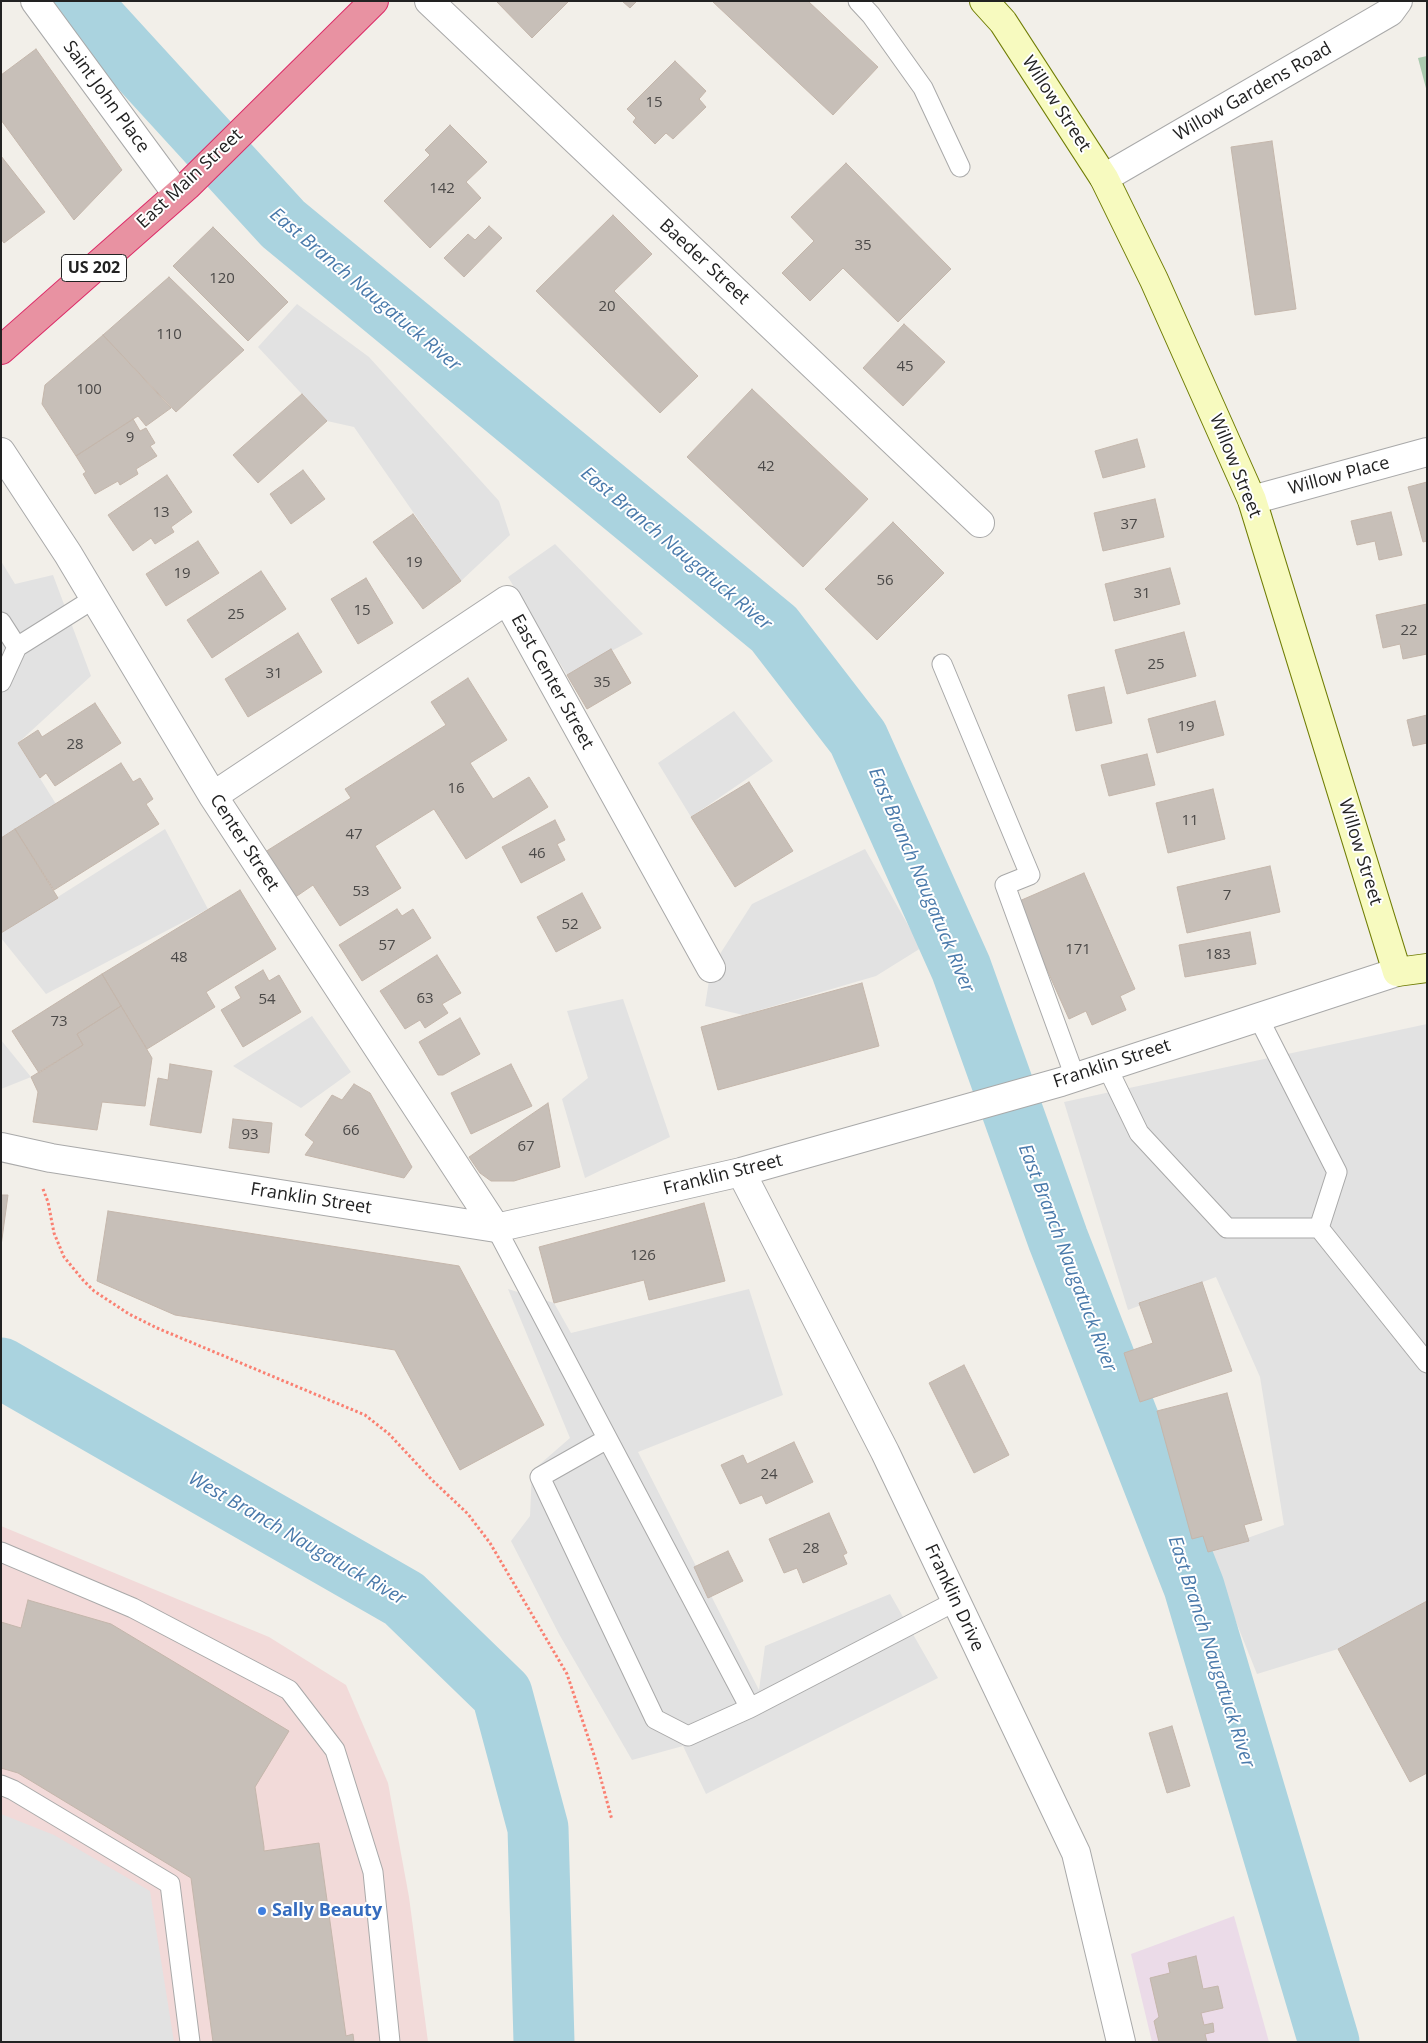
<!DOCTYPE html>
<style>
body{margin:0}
#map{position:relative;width:1428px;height:2043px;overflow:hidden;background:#f2efe9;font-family:"Open Sans",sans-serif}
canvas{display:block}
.frame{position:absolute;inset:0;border:2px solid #222;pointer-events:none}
</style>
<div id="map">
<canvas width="1428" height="2043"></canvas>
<div class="frame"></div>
</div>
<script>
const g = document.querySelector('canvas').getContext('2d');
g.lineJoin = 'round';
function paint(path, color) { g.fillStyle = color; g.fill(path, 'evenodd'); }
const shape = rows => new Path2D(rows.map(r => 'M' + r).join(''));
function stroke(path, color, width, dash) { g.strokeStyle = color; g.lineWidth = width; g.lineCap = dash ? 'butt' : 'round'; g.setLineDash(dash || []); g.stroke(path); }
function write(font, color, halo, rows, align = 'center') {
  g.font = font + ' "Open Sans",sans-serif'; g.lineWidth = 4; g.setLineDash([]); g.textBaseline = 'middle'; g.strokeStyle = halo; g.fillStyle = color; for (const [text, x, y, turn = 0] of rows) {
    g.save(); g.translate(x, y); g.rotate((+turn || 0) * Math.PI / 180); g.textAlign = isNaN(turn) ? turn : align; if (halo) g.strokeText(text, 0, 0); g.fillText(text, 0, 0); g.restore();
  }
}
paint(shape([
 [1,1526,269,1637,346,1685,388,1783,409,1897,428,2042,1,2042]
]), '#f2dad9');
paint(shape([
 [1234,1916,1269,2042,1152,2042,1131,1954]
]), '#ebdbe8');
paint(shape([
 [1427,56,1427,92,1418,58]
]), '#aacbaf');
paint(shape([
 [297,304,369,357,499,501,510,535,461,581,354,427,327,421,258,347],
 [555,544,643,634,567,675,508,577],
 [1,561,15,584,53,575,91,676,18,743,56,804,1,838],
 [734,711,773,761,691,817,658,763],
 [165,829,208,909,46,994,1,938,1,933],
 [865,849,921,948,876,976,743,1015,705,1006,711,968,752,904],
 [623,999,670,1137,585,1178,562,1099,588,1078,567,1011],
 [312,1016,351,1072,301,1108,233,1066],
 [1427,1024,1427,1601,1338,1649,1257,1674,1208,1552,1284,1525,1260,1377,1216,1277,1128,1310,1064,1102],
 [1,1040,31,1077,1,1089],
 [508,1289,554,1303,571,1333,749,1289,783,1395,638,1452,759,1690,765,1646,890,1594,938,1678,706,1794,683,1746,632,1760,559,1634,511,1541,530,1516,532,1471,570,1438],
 [1,1814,54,1835,150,1891,174,2042,1,2042]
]), '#e2e2e2');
stroke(shape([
 [79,1,283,224,774,629,858,738,961,968,1058,1239,1194,1587,1329,2042],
 [1,1368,404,1599,502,1694,538,1828,544,2042]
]), '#aad3df', 61);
const building = shape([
 [496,1,569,1,532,38,496,1],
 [622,1,637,1,630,8,622,1],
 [712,1,808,1,878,67,833,115,712,1],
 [36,49,122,170,74,220,1,120,1,75,36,49],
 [675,61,706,91,699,99,706,107,673,139,666,133,655,144,633,122,636,118,627,109,675,61],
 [450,125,487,162,466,182,481,198,430,248,384,201,430,155,425,150,450,125],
 [1272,141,1296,309,1255,315,1231,147,1272,141],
 [1,156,45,212,4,243,1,239,1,156],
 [846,163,951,269,898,322,843,268,810,301,782,273,814,241,791,217,846,163],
 [613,215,652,254,614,291,698,376,660,413,536,291,613,215],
 [489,226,502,238,464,277,444,258,468,234,475,240,489,226],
 [213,227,288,302,248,341,173,266,213,227],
 [169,277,244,350,176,412,103,335,169,277],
 [904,324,945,362,903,406,863,368,904,324],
 [103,335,171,408,146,426,138,416,76,456,42,404,45,385,103,335],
 [752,389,868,499,803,567,687,457,752,389],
 [302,394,327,421,258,483,233,455,302,394],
 [133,419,140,431,146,428,155,443,150,446,157,456,136,469,138,474,120,485,118,481,95,494,83,474,86,472,76,456,133,419],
 [1137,439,1145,467,1103,478,1095,451,1137,439],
 [303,470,325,499,291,524,270,494,303,470],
 [167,475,192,512,171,527,174,532,155,544,151,538,133,551,108,515,167,475],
 [1427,482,1427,541,1423,542,1408,487,1427,482],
 [1155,499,1164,537,1103,551,1094,513,1155,499],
 [1391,512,1402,555,1379,560,1375,541,1357,545,1351,521,1391,512],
 [413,514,461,581,423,609,373,542,413,514],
 [893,522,944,573,877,640,825,589,893,522],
 [198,541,219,573,166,606,146,574,198,541],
 [1170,568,1180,604,1114,621,1105,584,1170,568],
 [261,571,286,609,212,658,187,620,261,571],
 [366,578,393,623,358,644,331,599,366,578],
 [1427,604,1427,654,1403,659,1400,644,1383,648,1376,615,1427,604],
 [1184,632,1196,676,1127,694,1115,650,1184,632],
 [298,633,322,672,248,717,225,679,298,633],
 [611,649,631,683,587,709,567,675,611,649],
 [468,678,507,740,470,763,493,799,529,777,548,807,466,859,434,809,375,846,401,888,340,926,313,885,294,898,265,852,351,798,345,789,446,725,431,702,468,678],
 [1104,687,1112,723,1076,731,1068,695,1104,687],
 [1215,701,1224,735,1157,753,1148,719,1215,701],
 [95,703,121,743,55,786,46,773,40,778,18,743,38,730,42,737,95,703],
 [1427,715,1427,743,1413,746,1407,720,1427,715],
 [1147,754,1155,785,1109,796,1101,765,1147,754],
 [121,763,133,782,140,778,153,799,146,804,159,824,54,890,15,829,121,763],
 [749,782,793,851,735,887,691,817,749,782],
 [1213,789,1225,839,1168,853,1156,803,1213,789],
 [555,820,565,840,557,844,565,860,521,883,502,847,555,820],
 [15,829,58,898,1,933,1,838,15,829],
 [1270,866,1280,912,1187,933,1177,887,1270,866],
 [1084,873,1135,989,1120,996,1126,1010,1092,1025,1086,1011,1069,1019,1017,902,1084,873],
 [240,890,276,949,206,992,215,1007,147,1049,102,974,240,890],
 [582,893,601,928,556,952,537,917,582,893],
 [397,909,402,916,413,909,431,938,362,981,339,945,397,909],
 [1250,932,1256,964,1185,977,1179,945,1250,932],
 [437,955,461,993,442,1004,448,1013,425,1028,420,1020,405,1029,380,991,437,955],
 [263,970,269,981,279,975,301,1012,243,1047,221,1010,241,998,235,987,263,970],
 [102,974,121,1006,77,1034,83,1045,39,1073,12,1031,102,974],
 [862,983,879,1046,718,1090,701,1027,862,983],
 [121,1006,152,1058,145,1106,102,1102,97,1130,33,1122,38,1092,31,1077,83,1045,77,1034,121,1006],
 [460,1018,480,1054,443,1075,438,1075,419,1042,460,1018],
 [170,1064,212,1071,201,1133,150,1125,158,1078,168,1080,170,1064],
 [511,1064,532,1106,471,1134,451,1093,511,1064],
 [354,1084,370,1093,412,1167,404,1178,305,1155,314,1142,305,1135,332,1095,342,1100,354,1084],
 [548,1103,560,1167,514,1181,491,1181,480,1173,469,1157,548,1103],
 [233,1119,272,1123,269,1153,229,1148,233,1119],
 [1,1195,8,1195,1,1246,1,1195],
 [704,1203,725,1281,649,1300,644,1280,554,1303,539,1247,704,1203],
 [108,1211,459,1266,544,1425,460,1470,395,1350,175,1315,97,1281,108,1211],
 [1202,1282,1232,1371,1140,1402,1124,1353,1153,1343,1139,1303,1202,1282],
 [964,1365,1009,1455,974,1473,929,1383,964,1365],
 [1227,1393,1262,1520,1244,1525,1249,1541,1208,1552,1203,1536,1192,1539,1157,1411,1227,1393],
 [794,1442,813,1482,766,1504,762,1495,740,1504,721,1465,743,1455,747,1464,794,1442],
 [829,1513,847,1553,843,1555,847,1564,803,1583,797,1568,784,1573,769,1539,829,1513],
 [728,1551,743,1581,708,1598,694,1567,728,1551],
 [28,1600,111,1624,289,1731,255,1787,264,1847,264,1851,319,1843,346,2036,353,2034,354,2042,213,2042,191,1878,18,1773,1,1768,1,1622,21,1628,28,1600],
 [1427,1601,1427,1773,1410,1782,1338,1649,1427,1601],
 [1172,1726,1190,1786,1167,1793,1149,1733,1172,1726],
 [1196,1956,1203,1989,1218,1986,1223,2008,1201,2013,1204,2025,1213,2023,1214,2032,1205,2034,1207,2042,1159,2042,1154,2021,1159,2017,1150,1978,1170,1973,1168,1963,1196,1956]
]);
paint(building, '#c7bfb8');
stroke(building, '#c4b6ab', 1);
const lane = shape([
 [858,1,871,15,923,88,960,167],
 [1,622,17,647,95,598],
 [942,664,1030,875,1005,885,1075,1077],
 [1,682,17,647],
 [1258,1017,1337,1172,1319,1228],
 [1107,1067,1139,1133,1227,1228,1319,1228,1427,1363],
 [496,1228,750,1708,956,1601],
 [607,1439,540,1477,655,1719,688,1736,750,1708],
 [1,1552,133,1608,289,1690,335,1750,373,1872,390,2042],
 [1,1785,13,1790,170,1884,190,2042]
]);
const street = shape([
 [35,1,177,194],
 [429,1,980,523],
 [1104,178,1390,12,1398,1],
 [1,452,68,554,213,796,496,1228],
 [1252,500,1427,452],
 [213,796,507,600,711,968],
 [1,1147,51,1158,496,1228,741,1172,1061,1082,1397,972],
 [741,1172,885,1452,1076,1853,1121,2042]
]);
const secondary = shape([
 [984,1,1003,22,1104,178,1154,280,1252,500,1397,972,1427,968]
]);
const highway = shape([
 [1,350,187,186,374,1]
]);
stroke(lane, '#a9a9a9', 21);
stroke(street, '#a9a9a9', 30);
stroke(secondary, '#707d05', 30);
stroke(highway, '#dc2a67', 30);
stroke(shape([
 [43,1189,48,1202,54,1233,64,1257,83,1280,94,1291,129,1314,157,1328,365,1415,389,1434,431,1479,468,1514,490,1543,567,1674,596,1761,612,1820]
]), '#fa8072', 3, [2.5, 2.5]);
stroke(lane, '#fff', 19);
stroke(street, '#fff', 28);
stroke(secondary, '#f7fabf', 28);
stroke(highway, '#e892a2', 28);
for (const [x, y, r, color] of [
 [262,1911,5,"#3f7fe0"]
]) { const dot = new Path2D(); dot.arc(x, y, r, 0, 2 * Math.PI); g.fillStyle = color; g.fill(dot); stroke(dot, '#fff', 2); }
write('15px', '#4b4948', null, [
 ["15",654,103],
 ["142",442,189],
 ["35",863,246],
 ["120",222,279],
 ["20",607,307],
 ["110",169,335],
 ["45",905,367],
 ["100",89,390],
 ["9",130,438],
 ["42",766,467],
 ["13",161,513],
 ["37",1129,525],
 ["19",414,563],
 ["19",182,574],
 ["56",885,581],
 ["31",1142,594],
 ["15",362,611],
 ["25",236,615],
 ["22",1409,631],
 ["25",1156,665],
 ["31",274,674],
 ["35",602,683],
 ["19",1186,727],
 ["28",75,745],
 ["16",456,789],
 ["11",1190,821],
 ["47",354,835],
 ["46",537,854],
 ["53",361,892],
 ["7",1227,896],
 ["52",570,925],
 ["57",387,946],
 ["171",1078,950],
 ["183",1218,955],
 ["48",179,958],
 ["63",425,999],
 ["54",267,1000],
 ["73",59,1022],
 ["66",351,1131],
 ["93",250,1135],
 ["67",526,1147],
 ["126",643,1256],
 ["24",769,1475],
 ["28",811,1549]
]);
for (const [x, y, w] of [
 [94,268,65]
]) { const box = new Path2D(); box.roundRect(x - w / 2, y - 13.5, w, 27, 4); g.fillStyle = '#fff'; g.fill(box); stroke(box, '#222', 1); }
write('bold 16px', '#222', null, [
 ["US 202",94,268]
]);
write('18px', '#222', '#fff', [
 ["Willow Gardens Road",1253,92,-30],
 ["Saint John Place",106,97,54],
 ["Willow Street",1056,104,57],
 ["East Main Street",190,179,-43],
 ["Baeder Street",704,262,43],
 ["Willow Street",1235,466,68],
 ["Willow Place",1339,476,-15],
 ["East Center Street",552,682,61],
 ["Center Street",244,843,57],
 ["Willow Street",1360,852,73],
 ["Franklin Street",1112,1064,-18],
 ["Franklin Street",723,1175,-14],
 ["Franklin Street",311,1199,9],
 ["Franklin Drive",954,1598,65]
]);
write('bold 18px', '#366cbe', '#fff', [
 ["Sally Beauty",272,1911]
], 'left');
write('italic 19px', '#4a7aab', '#fff', [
 ["East Branch Naugatuck River",365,290,40],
 ["East Branch Naugatuck River",676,549,40],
 ["East Branch Naugatuck River",921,880,67],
 ["East Branch Naugatuck River",1067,1258,69],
 ["West Branch Naugatuck River",297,1539,30],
 ["East Branch Naugatuck River",1211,1652,72]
]);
</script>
